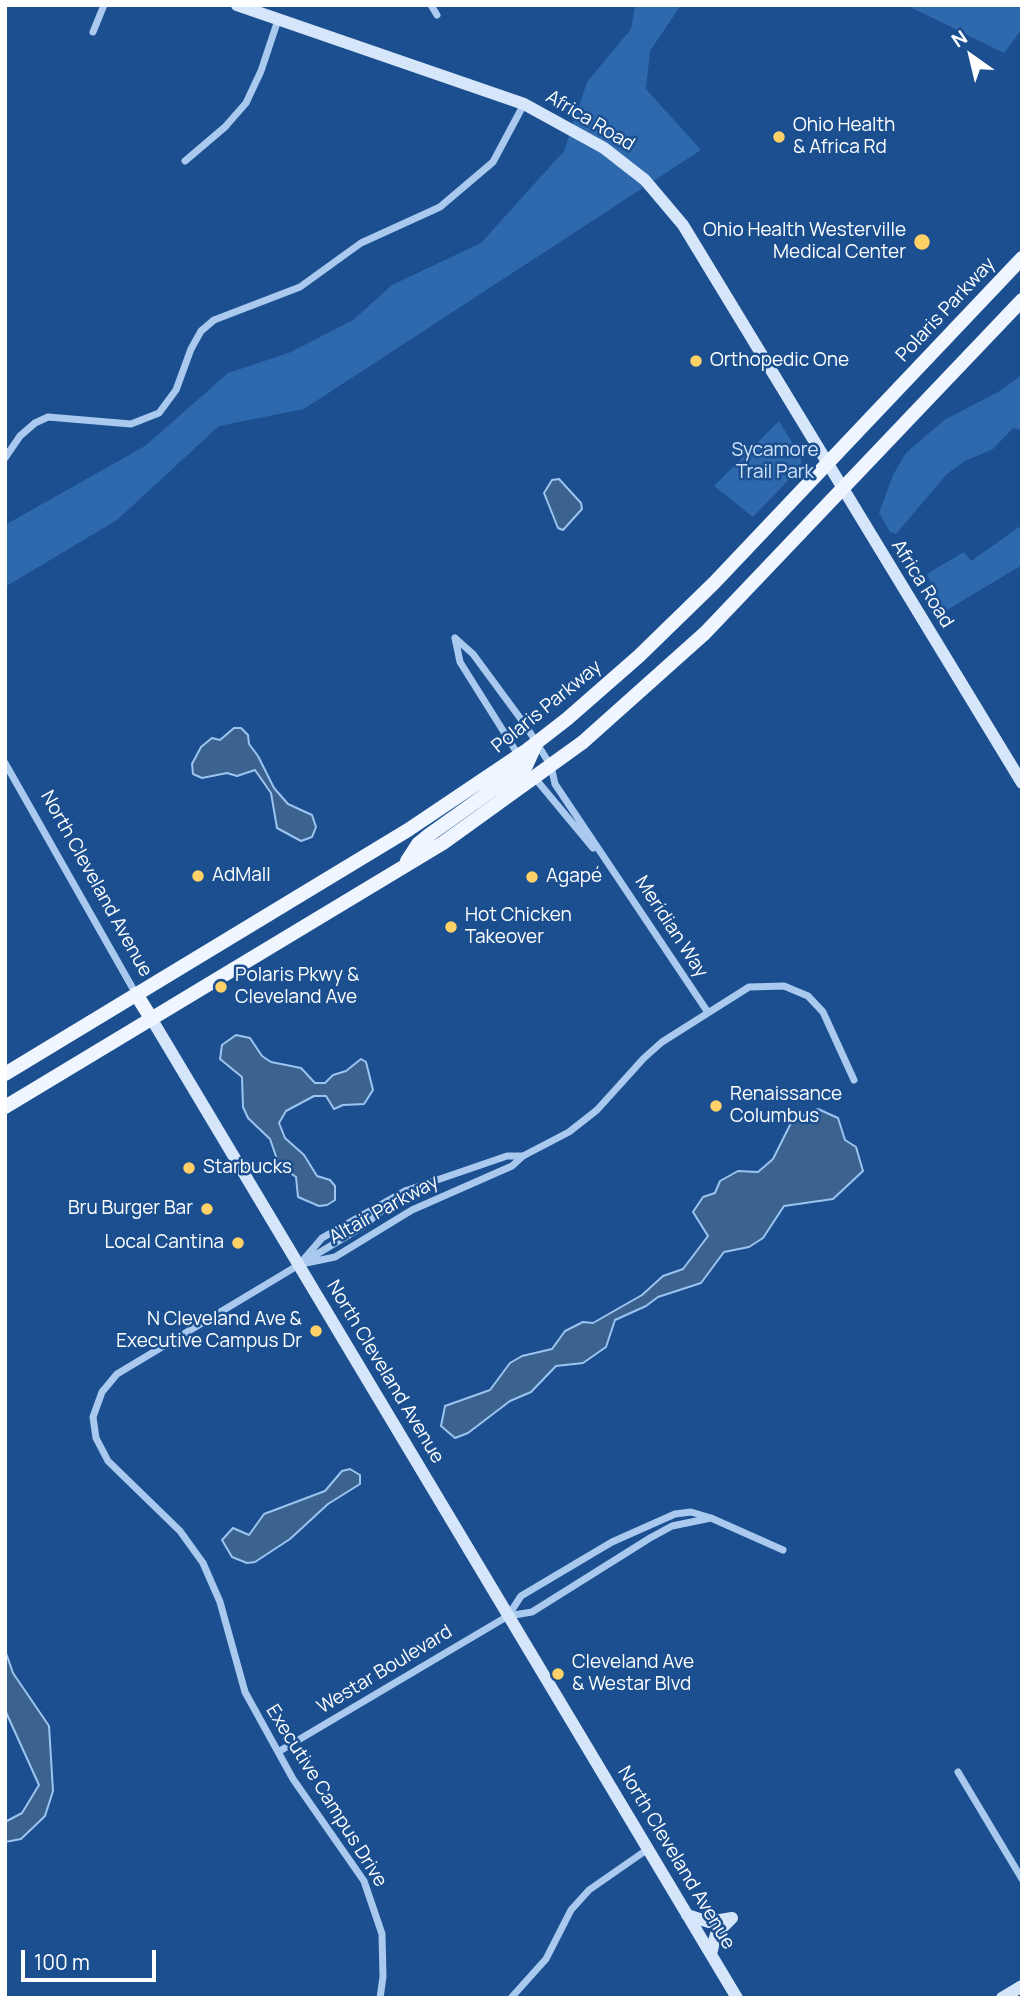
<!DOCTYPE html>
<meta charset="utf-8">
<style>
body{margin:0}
#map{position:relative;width:1027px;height:2003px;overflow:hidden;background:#1b4f8f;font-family:Manrope,sans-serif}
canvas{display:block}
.frame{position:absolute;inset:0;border:7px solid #fff;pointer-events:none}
.north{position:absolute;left:936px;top:21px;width:70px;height:70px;-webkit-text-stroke:5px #1b4f8f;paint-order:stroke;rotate:326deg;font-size:19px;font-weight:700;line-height:28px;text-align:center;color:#fff}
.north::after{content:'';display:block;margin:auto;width:24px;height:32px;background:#fff;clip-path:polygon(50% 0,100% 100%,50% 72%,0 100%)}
.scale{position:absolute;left:21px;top:1950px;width:135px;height:32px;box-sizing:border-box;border:4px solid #fff;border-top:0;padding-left:9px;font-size:21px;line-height:24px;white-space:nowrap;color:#fff;-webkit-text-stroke:5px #1b4f8f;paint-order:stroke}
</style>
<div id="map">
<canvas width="1027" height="2003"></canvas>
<div class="frame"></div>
<div class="north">N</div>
<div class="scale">100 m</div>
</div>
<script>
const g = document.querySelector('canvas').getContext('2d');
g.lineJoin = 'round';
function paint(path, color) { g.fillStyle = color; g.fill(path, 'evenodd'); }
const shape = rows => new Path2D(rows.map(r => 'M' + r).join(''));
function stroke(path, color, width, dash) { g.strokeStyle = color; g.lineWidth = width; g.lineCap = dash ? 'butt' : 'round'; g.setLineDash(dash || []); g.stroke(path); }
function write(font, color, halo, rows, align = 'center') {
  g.font = font + ' Manrope,sans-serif'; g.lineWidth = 5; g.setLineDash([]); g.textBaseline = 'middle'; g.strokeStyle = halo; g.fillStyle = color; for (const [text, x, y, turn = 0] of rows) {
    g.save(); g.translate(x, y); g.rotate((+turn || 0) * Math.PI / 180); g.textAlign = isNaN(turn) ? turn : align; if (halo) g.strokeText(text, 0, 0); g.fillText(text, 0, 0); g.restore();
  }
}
paint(shape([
 [635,5,681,5,650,51,646,89,701,150,304,409,219,426,117,520,5,587,5,525,145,446,228,373,291,352,353,320,392,285,481,243,564,151,587,82,631,29],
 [906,5,1022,5,1022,29,1004,53],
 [1022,375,1022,430,1013,428,993,449,965,461,947,474,896,534,890,532,879,513,893,475,906,453,944,420,998,392],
 [779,421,801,457,801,467,753,517,714,486],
 [1022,525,1022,565,942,613,927,574,964,552,971,561]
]), '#2e69ad');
const water = shape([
 [559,479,581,503,582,509,563,530,558,528,544,493,552,480,559,479],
 [234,728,241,728,248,735,249,744,258,756,274,788,288,804,312,815,316,827,312,837,301,841,277,828,271,793,255,770,237,776,227,773,202,778,193,774,192,764,201,747,212,738,220,740,234,728],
 [236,1035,250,1038,262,1056,271,1062,301,1068,315,1083,325,1083,333,1075,346,1071,361,1059,366,1062,373,1090,364,1104,343,1105,334,1109,326,1096,314,1096,286,1111,279,1123,285,1138,304,1155,317,1176,330,1180,335,1186,335,1200,327,1205,319,1206,298,1197,296,1177,279,1165,270,1139,248,1118,243,1107,242,1077,220,1059,222,1045,236,1035],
 [818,1109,838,1118,845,1140,856,1147,863,1171,833,1199,784,1206,763,1238,749,1247,724,1252,701,1283,658,1297,646,1306,615,1320,606,1347,583,1363,556,1366,531,1392,510,1401,468,1433,455,1438,441,1426,445,1406,490,1390,510,1363,522,1356,552,1349,565,1331,583,1322,593,1323,642,1295,663,1276,683,1269,708,1236,693,1212,703,1197,715,1193,720,1181,738,1171,758,1172,773,1159,792,1121,818,1109],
 [350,1469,360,1475,360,1484,328,1504,290,1539,255,1562,247,1563,232,1557,222,1540,233,1528,249,1535,264,1514,325,1491,342,1471,350,1469],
 [5,1650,13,1673,49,1726,53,1791,45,1816,21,1839,5,1842,5,1822,22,1813,39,1785,5,1710,5,1650]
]);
paint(water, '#3c6290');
stroke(water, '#9cc4f0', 2);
stroke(shape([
 [431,5,437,15],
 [93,32,104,5],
 [185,161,225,127,246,103,261,71,278,20],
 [5,458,20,436,35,423,48,417,131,424,159,413,176,390,191,349,201,331,214,320,300,287,361,243,440,207,493,162,524,104],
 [455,638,473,654,526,726,551,766,555,784,707,1011],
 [455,638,460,662,519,756],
 [5,763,136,994],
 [534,777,593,848],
 [304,1259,322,1238,405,1191,507,1156,523,1156],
 [306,1263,335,1257,412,1210,512,1166,523,1156,569,1132,597,1110,644,1058,662,1042,749,987,784,986,808,996,823,1012,854,1080],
 [508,1616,521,1596,612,1542,675,1514,691,1512,711,1518,783,1550],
 [278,1752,508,1616,532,1612,650,1538,672,1526,711,1518],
 [958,1772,1022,1879],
 [380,1998,383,1977,382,1934,364,1881,293,1779,245,1692,220,1602,203,1563,180,1531,108,1461,96,1438,93,1417,102,1392,117,1374,362,1227,405,1191],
 [511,1998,546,1959,571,1910,589,1890,648,1849]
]), '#a9c9ee', 7);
stroke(shape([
 [237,5,524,104,604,148,645,180,683,225,1022,783],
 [151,1018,737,1998],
 [687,1915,709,1922,732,1918],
 [711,1954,716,1934,731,1919],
 [1002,1998,1022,1986]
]), '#d6e6fa', 12);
stroke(shape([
 [407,861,418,844,429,835,526,766,535,746],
 [136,994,151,1018],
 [5,1074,408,830,527,750,567,719,639,656,714,583,1022,258],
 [5,1107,443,843,583,742,705,633,1022,300]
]), '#f0f6ff', 14);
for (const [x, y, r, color] of [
 [779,137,7,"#ffd166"],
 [922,242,9,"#ffd166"],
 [696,361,7,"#ffd166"],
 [198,876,7,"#ffd166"],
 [532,877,7,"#ffd166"],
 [451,927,7,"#ffd166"],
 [221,987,7,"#ffd166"],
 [716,1106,7,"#ffd166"],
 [189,1168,7,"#ffd166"],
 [207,1209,7,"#ffd166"],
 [238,1243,7,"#ffd166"],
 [316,1331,7,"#ffd166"],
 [558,1674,7,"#ffd166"]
]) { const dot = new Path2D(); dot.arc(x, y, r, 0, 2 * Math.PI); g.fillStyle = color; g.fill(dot); stroke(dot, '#1b4f8f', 2.5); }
write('19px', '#fff', '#1b4f8f', [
 ["Africa Road",590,121,31],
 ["Polaris Parkway",946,310,-47],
 ["Africa Road",922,584,58],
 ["Polaris Parkway",547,707,-39],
 ["North Cleveland Avenue",96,884,61],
 ["Meridian Way",671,927,57],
 ["Altair Parkway",384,1210,-29],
 ["North Cleveland Avenue",385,1372,59],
 ["Westar Boulevard",385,1670,-31],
 ["Executive Campus Drive",326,1796,58],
 ["North Cleveland Avenue",676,1858,59]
]);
write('19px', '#fff', '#1b4f8f', [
 ["Ohio Health",793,126],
 ["& Africa Rd",793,148],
 ["Ohio Health Westerville",906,231,"right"],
 ["Medical Center",906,253,"right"],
 ["Orthopedic One",710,361],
 ["AdMall",212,876],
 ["Agapé",546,877],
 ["Hot Chicken",465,916],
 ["Takeover",465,938],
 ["Polaris Pkwy &",235,976],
 ["Cleveland Ave",235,998],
 ["Renaissance",730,1095],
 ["Columbus",730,1117],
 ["Starbucks",203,1168],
 ["Bru Burger Bar",193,1209,"right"],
 ["Local Cantina",224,1243,"right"],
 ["N Cleveland Ave &",302,1320,"right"],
 ["Executive Campus Dr",302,1342,"right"],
 ["Cleveland Ave",572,1663],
 ["& Westar Blvd",572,1685]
], 'left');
write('19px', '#cfe3fa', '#1b4f8f', [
 ["Sycamore",775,451],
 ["Trail Park",775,473]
]);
</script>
